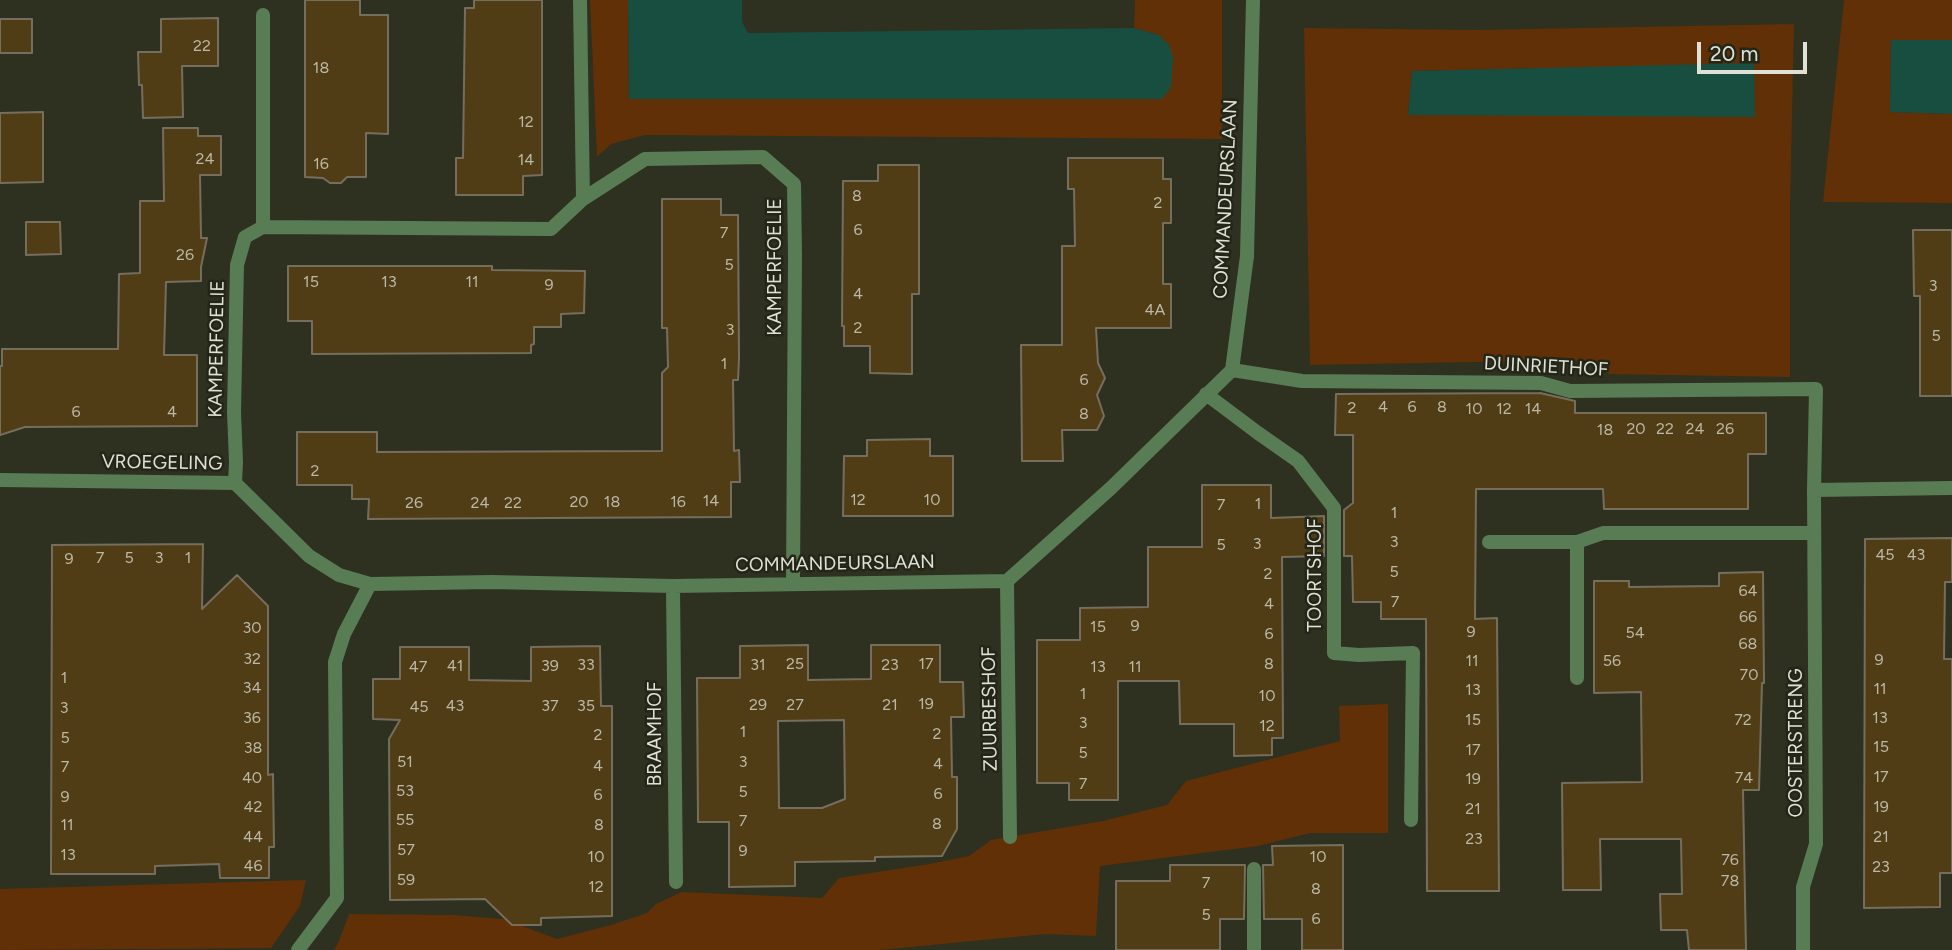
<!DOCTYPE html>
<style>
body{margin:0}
#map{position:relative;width:1952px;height:950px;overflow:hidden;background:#2e3020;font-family:Figtree,sans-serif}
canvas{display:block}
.scale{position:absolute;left:1697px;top:42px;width:110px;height:32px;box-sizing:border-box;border:4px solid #dfe1d7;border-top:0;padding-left:9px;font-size:21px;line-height:24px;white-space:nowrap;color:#dfe1d7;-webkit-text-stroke:5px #242617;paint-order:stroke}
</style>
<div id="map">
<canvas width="1952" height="950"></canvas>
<div class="scale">20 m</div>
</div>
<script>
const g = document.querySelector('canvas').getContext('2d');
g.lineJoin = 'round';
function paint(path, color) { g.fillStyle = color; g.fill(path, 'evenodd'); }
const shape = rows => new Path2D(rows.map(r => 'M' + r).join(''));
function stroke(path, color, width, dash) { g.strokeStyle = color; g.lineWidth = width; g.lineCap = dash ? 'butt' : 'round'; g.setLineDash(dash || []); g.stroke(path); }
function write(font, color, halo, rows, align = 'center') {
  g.font = font + ' Figtree,sans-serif'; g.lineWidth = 5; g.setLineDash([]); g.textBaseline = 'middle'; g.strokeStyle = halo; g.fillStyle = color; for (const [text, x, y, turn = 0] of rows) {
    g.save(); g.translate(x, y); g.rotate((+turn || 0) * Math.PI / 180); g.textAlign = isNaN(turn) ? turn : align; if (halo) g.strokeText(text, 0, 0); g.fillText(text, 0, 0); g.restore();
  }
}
paint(shape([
 [590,0,628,0,629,99,1162,99,1159,35,1134,28,1135,0,1222,0,1222,139,645,135,611,144,597,157],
 [1844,0,1952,0,1952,40,1891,41,1890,112,1952,114,1952,203,1823,202],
 [1794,24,1790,207,1790,377,1609,374,1587,360,1310,365,1304,28,1477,30],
 [1754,64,1409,115,1408,115,1412,71],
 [1388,704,1388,833,1310,833,1258,846,1100,866,1096,936,1045,934,880,950,334,950,339,941,349,914,453,915,503,919,557,939,611,925,647,913,656,904,682,892,822,898,839,878,929,864,969,856,991,840,1103,821,1167,805,1186,781,1340,741,1339,706],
 [306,880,300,906,271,948,0,950,0,889]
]), '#613006');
paint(shape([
 [628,0,742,0,742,22,748,33,1134,28,1159,35,1169,45,1173,57,1171,87,1162,99,629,99],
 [1891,40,1952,40,1952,114,1890,112],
 [1754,63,1755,117,1408,115,1412,71]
]), '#184e3f');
const building = shape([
 [305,0,360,0,360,15,388,15,388,134,366,133,366,177,347,177,341,183,330,183,323,178,305,177,305,0],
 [474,0,542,0,542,175,523,176,523,195,456,195,456,158,463,158,465,8,474,8,474,0],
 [218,18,218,66,182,66,183,117,143,118,142,85,139,85,138,52,161,52,161,19,218,18],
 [0,19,32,19,32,53,0,53,0,19],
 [43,112,43,182,0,183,0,113,43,112],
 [163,128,198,128,198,136,221,136,221,175,200,175,201,238,207,238,201,267,201,281,166,282,164,355,197,355,197,426,25,427,0,435,0,366,2,366,2,349,118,349,119,274,140,273,140,201,164,201,163,128],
 [1068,158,1163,158,1163,179,1171,179,1171,223,1163,223,1163,284,1171,284,1171,328,1096,328,1098,363,1105,378,1097,395,1104,416,1097,430,1062,430,1063,461,1022,461,1021,345,1062,345,1062,246,1075,246,1074,189,1068,189,1068,158],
 [878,165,919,165,919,294,912,294,912,374,870,373,870,346,844,346,844,326,842,326,843,181,878,181,878,165],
 [662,199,721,199,721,215,738,215,739,359,738,380,733,380,734,451,739,450,740,482,731,482,731,517,368,519,369,499,352,499,352,485,297,485,297,432,377,432,377,452,662,451,662,373,668,367,667,328,662,328,662,199],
 [26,222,60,222,61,254,26,255,26,222],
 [1913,230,1952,230,1952,396,1920,396,1920,296,1914,296,1913,230],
 [288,266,492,266,492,270,585,271,584,313,561,314,561,327,534,327,534,344,531,345,531,353,312,354,312,321,288,321,288,266],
 [1540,393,1575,401,1575,413,1766,413,1766,454,1748,454,1748,509,1604,509,1603,489,1476,489,1475,619,1497,618,1499,891,1427,891,1426,619,1381,619,1381,602,1353,602,1352,556,1344,556,1344,510,1353,503,1353,435,1335,435,1336,394,1540,393],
 [930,439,930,456,953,456,953,516,843,516,844,456,867,456,867,440,930,439],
 [1202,485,1271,485,1271,518,1324,516,1324,556,1282,557,1283,738,1272,738,1272,755,1234,756,1234,724,1180,724,1179,681,1118,681,1118,800,1069,800,1069,783,1037,783,1037,640,1080,640,1080,608,1148,607,1148,547,1202,547,1202,485],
 [1952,538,1952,582,1945,582,1944,659,1952,659,1952,873,1940,873,1940,907,1864,908,1865,539,1952,538],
 [203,544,202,609,237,575,268,606,268,775,273,774,274,847,269,847,269,878,220,878,219,864,155,866,155,874,51,874,52,545,203,544],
 [1763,572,1764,683,1762,683,1759,790,1743,790,1746,950,1689,950,1687,930,1661,930,1660,894,1682,894,1681,839,1600,839,1601,890,1563,890,1562,783,1642,782,1641,692,1594,693,1594,581,1629,581,1629,587,1719,586,1719,573,1763,572],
 [808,645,808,680,871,679,871,645,940,645,940,682,963,682,964,717,951,717,952,777,957,777,957,829,942,856,875,857,875,861,795,862,795,886,729,887,729,822,698,822,697,678,740,678,740,646,808,645],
 [844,720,845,799,822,808,779,808,778,721,844,720],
 [600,646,601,706,612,706,612,916,541,918,541,925,512,925,485,899,390,900,389,739,400,720,373,719,373,679,400,679,400,647,469,647,469,680,531,681,531,647,600,646],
 [1343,845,1343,950,1302,950,1302,919,1264,919,1263,865,1273,865,1272,846,1343,845],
 [1170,865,1245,865,1244,919,1220,919,1220,950,1116,950,1116,881,1170,881,1170,865]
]);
paint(building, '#503d15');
stroke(building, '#766e5d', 2);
stroke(shape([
 [580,0,583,199],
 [263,15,263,227],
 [1232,370,1302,381,1541,383,1570,391,1816,389,1814,490,1816,844,1803,887,1803,950],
 [1206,394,1258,433,1298,461,1334,508,1334,653,1359,655,1413,653,1411,820],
 [0,480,235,483,309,556,339,575,370,584],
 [235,483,236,462,234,412,237,265,245,237,263,227,551,229,583,199,645,159,763,157,794,184,795,255,793,583],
 [1814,490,1952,488],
 [1489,542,1577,542,1603,533,1814,533],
 [1577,542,1577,678],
 [1007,581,1010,837],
 [673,586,676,882],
 [1254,869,1254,950],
 [298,950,337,898,335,662,344,634,370,584,492,582,673,586,1007,581,1111,488,1232,370,1247,256,1253,0]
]), '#587c54', 14);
write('16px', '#bbb8a6', null, [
 ["22",202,46],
 ["18",321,68],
 ["12",526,122],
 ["24",205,159],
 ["14",526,160],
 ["16",321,164],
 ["8",857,196],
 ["2",1158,203],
 ["6",858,230],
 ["7",724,233],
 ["26",185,255],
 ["5",729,265],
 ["15",311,282],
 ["13",389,282],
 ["11",472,282],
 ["9",549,285],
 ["3",1933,286],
 ["4",858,294],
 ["4A",1155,310],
 ["2",858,328],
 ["3",730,330],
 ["5",1936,336],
 ["1",724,364],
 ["6",1084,380],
 ["4",1383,407],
 ["6",1412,407],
 ["8",1442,407],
 ["2",1352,408],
 ["10",1474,409],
 ["12",1504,409],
 ["14",1533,409],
 ["6",76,412],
 ["4",172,412],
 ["8",1084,414],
 ["20",1636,429],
 ["22",1665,429],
 ["24",1695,429],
 ["26",1725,429],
 ["18",1605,430],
 ["2",315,471],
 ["12",858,500],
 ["10",932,500],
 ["14",711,501],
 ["20",579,502],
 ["18",612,502],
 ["16",678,502],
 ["26",414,503],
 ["24",480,503],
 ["22",513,503],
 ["1",1258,504],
 ["7",1221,505],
 ["1",1394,513],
 ["3",1394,542],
 ["3",1257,544],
 ["5",1221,545],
 ["45",1885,555],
 ["43",1916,555],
 ["7",100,558],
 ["5",129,558],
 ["3",159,558],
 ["1",188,558],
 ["9",69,559],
 ["5",1394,572],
 ["2",1268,574],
 ["64",1748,591],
 ["7",1395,602],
 ["4",1269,604],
 ["66",1748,617],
 ["9",1135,626],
 ["15",1098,627],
 ["30",252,628],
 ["9",1471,632],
 ["54",1635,633],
 ["6",1269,634],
 ["68",1748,644],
 ["32",252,659],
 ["9",1879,660],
 ["11",1472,661],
 ["56",1612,661],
 ["25",795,664],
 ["17",926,664],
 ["8",1269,664],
 ["33",586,665],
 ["31",758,665],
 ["23",890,665],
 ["41",455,666],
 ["39",550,666],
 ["47",418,667],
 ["13",1098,667],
 ["11",1135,667],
 ["70",1749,675],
 ["1",64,678],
 ["34",252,688],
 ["11",1880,689],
 ["13",1473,690],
 ["1",1083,694],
 ["10",1267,696],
 ["19",926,704],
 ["29",758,705],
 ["27",795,705],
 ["21",890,705],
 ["43",455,706],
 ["37",550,706],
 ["35",586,706],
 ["45",419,707],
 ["3",64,708],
 ["36",252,718],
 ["13",1880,718],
 ["15",1473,720],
 ["72",1743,720],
 ["3",1083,723],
 ["12",1267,726],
 ["1",743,732],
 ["2",937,734],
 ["2",598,735],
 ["5",65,738],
 ["15",1881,747],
 ["38",253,748],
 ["17",1473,750],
 ["5",1083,753],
 ["51",405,762],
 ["3",743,762],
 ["4",938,764],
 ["4",598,766],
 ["7",65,767],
 ["17",1881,777],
 ["40",252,778],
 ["74",1744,778],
 ["19",1473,779],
 ["7",1083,784],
 ["53",405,791],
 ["5",743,792],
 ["6",938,794],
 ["6",598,795],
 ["9",65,797],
 ["42",253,807],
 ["19",1881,807],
 ["21",1473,809],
 ["55",405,820],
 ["7",743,821],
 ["8",937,824],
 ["11",67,825],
 ["8",599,825],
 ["44",253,837],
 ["21",1881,837],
 ["23",1474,839],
 ["57",406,850],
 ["9",743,851],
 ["13",68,855],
 ["10",596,857],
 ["10",1318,857],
 ["76",1730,860],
 ["46",253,866],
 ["23",1881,867],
 ["59",406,880],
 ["78",1730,881],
 ["7",1206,883],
 ["12",596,887],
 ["8",1316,889],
 ["5",1206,915],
 ["6",1316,919]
]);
write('19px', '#dfe1d7', '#242617', [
 ["COMMANDEURSLAAN",1226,199,-87],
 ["KAMPERFOELIE",775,267,-90],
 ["KAMPERFOELIE",217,349,-89],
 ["DUINRIETHOF",1546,367,3],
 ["VROEGELING",162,463,1],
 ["COMMANDEURSLAAN",835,564,-1],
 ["TOORTSHOF",1315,575,-90],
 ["ZUURBESHOF",990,709,-91],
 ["BRAAMHOF",655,734,-90],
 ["OOSTERSTRENG",1796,743,-90]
]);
</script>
